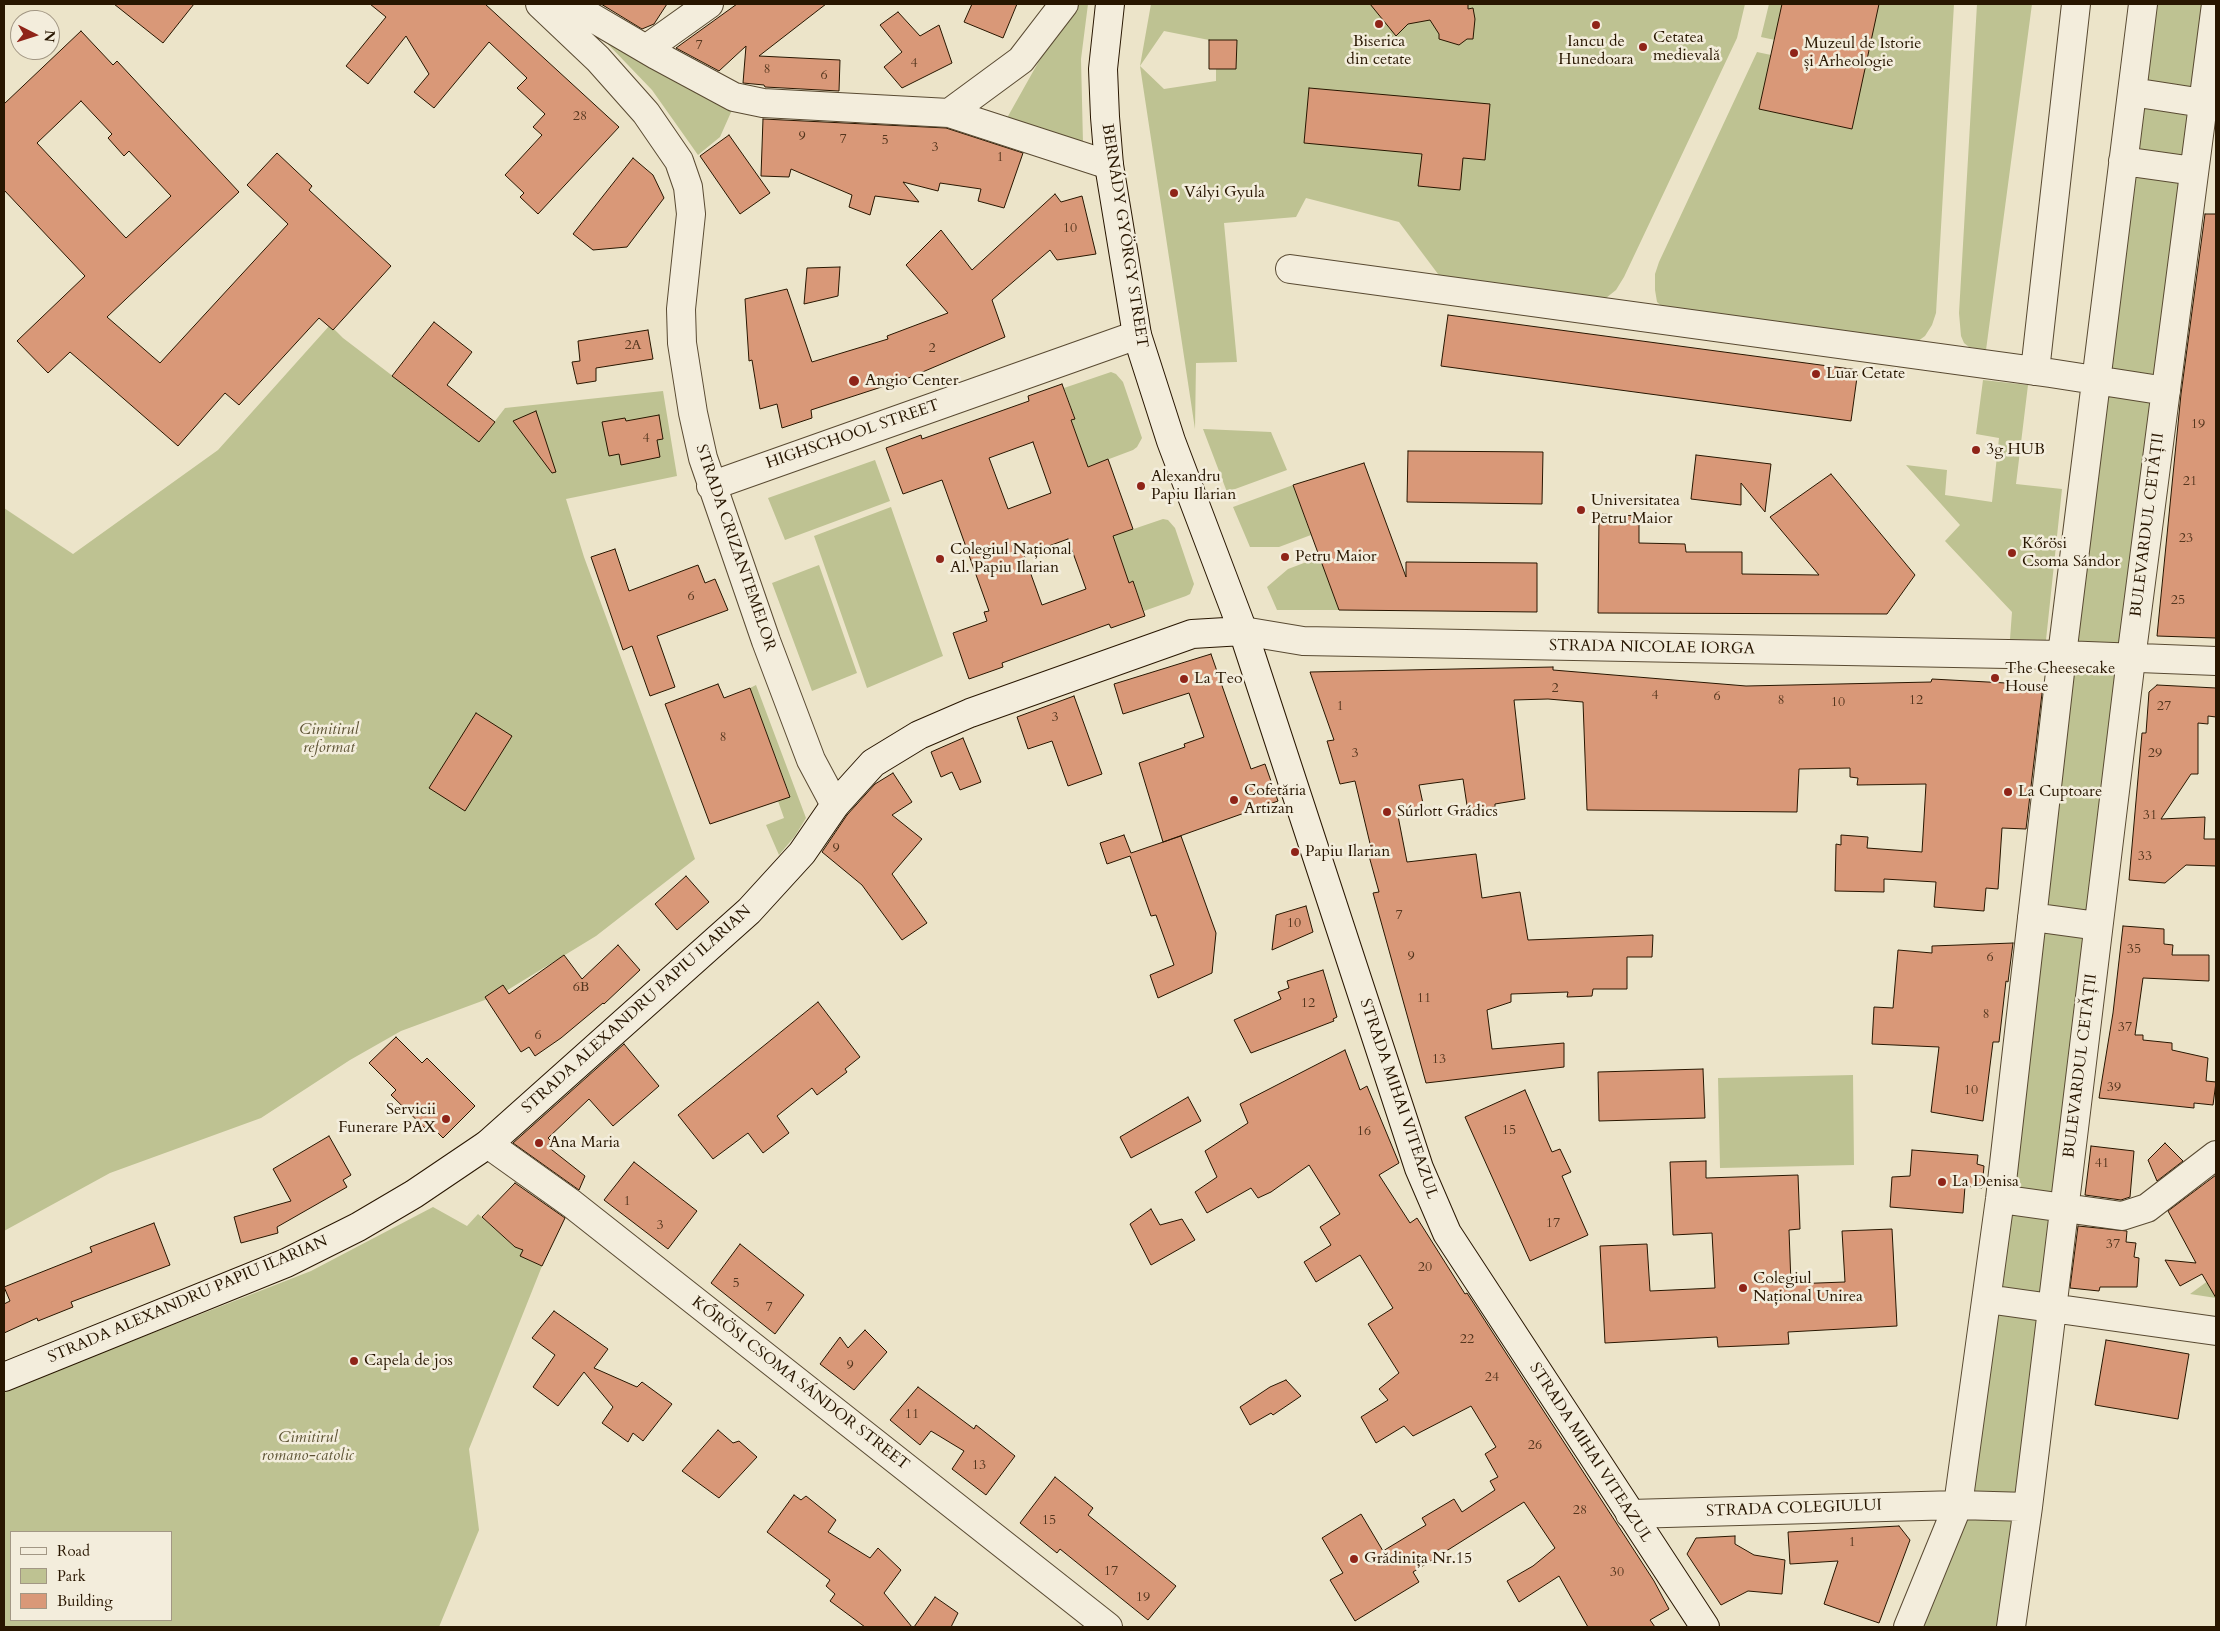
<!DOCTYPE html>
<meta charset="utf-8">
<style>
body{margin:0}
#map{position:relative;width:2220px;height:1631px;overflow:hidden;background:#ece4c9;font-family:Cardo,serif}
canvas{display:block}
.frame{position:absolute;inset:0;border:5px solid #281600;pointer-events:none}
.legend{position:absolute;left:10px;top:1531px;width:162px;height:90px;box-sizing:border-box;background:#f3eddc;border:1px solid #a29784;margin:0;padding:6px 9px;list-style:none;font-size:15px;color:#281600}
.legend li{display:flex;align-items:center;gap:10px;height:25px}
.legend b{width:25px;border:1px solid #a29784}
.north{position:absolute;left:10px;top:10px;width:50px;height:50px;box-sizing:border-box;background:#f3eddc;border:1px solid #a29784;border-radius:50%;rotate:95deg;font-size:14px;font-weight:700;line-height:20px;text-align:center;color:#281600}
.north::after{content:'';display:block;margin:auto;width:18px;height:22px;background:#8f2418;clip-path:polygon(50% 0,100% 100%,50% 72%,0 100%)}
</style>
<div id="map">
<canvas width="2220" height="1631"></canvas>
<div class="frame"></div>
<ul class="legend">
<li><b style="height:6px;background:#f3eddc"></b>Road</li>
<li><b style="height:14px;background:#bec292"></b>Park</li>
<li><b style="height:14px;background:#d99878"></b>Building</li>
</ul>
<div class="north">N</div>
</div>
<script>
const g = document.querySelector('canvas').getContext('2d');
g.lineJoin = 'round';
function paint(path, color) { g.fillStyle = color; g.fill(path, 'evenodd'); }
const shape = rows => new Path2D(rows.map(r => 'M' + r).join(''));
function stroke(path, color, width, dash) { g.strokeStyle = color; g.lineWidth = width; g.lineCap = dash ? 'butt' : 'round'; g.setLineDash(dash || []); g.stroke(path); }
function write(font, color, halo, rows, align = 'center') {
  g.font = font + ' Cardo,serif'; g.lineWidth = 5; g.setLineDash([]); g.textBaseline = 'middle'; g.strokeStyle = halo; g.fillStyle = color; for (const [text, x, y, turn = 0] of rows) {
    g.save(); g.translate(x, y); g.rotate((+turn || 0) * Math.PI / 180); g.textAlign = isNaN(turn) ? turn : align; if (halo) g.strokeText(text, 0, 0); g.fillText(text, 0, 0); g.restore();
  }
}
paint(shape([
 [1079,4,1088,4,1081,59,1083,143,1007,118,1039,61],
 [1151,4,1745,4,1737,38,1624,277,1616,290,1606,298,1590,301,1444,282,1399,222,1306,198,1296,217,1224,223,1237,362,1196,363,1195,429,1140,66],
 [1164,31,1209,40,1237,40,1236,69,1216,69,1216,81,1164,89,1140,66],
 [1769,4,1782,4,1775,40,1761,37],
 [1875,4,1954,4,1936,313,1932,325,1925,336,1914,344,1667,311,1657,302,1655,290,1655,274,1659,262,1757,52,1771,55,1759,109,1852,129,1878,4],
 [1977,4,2032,4,1986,350,1969,347,1964,343,1961,336,1959,313],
 [2143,4,2216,4,2011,1627,1908,1627,1958,1505],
 [603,39,732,110,720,137,698,155,652,90],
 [330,325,343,338,479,442,505,408,663,391,677,476,566,499,584,557,695,859,596,936,501,994,401,1031,350,1060,261,1118,110,1173,4,1231,4,508,73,554,218,450],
 [1111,372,1116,374,1123,382,1142,438,1137,447,1133,450,1088,467,1071,420,1075,418,1064,388],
 [1983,380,2028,385,2016,484,2062,489,2046,640,2010,639,2012,612,1945,541,1960,525,1906,465,1947,470,1945,495,1992,502,1999,438,1976,434],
 [1203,429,1271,432,1287,470,1227,492],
 [875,460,890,501,785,540,768,498],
 [1293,485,1311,535,1279,547,1250,547,1233,507],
 [891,507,943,656,867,688,814,536],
 [1163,519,1168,520,1175,528,1194,584,1190,594,1186,596,1144,611,1133,581,1129,583,1113,536],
 [1320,557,1339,610,1277,610,1267,587,1288,569],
 [819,565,857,673,812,691,772,583],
 [756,685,806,818,795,836,779,855,766,825,784,818,778,801,790,796,750,688],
 [1853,1075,1854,1165,1720,1168,1718,1078],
 [433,1207,467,1226,478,1214,516,1247,523,1250,521,1256,542,1266,469,1449,479,1530,439,1627,4,1627,4,1393,22,1384,311,1271],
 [11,1532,171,1532,171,1620,11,1620],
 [2216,1275,2216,1298,2190,1294]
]), '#bec292');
const building = shape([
 [114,4,194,4,163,43,114,4],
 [370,4,485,4,619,127,538,214,520,197,524,193,505,175,542,135,533,127,545,114,517,88,527,78,489,42,434,108,414,92,429,74,406,36,368,84,346,66,386,17,370,4],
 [601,4,667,4,654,24,642,29,601,4],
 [737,4,826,4,759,56,840,60,839,91,765,87,764,85,743,83,746,46,719,71,676,48,737,4],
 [972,4,1017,4,1003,38,964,22,972,4],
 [1370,4,1468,4,1468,9,1473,8,1475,19,1473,39,1467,39,1459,45,1439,39,1439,34,1430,20,1408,24,1396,36,1370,4],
 [1782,4,1879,4,1852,129,1759,109,1782,4],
 [898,12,920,36,939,25,952,63,902,88,884,67,902,52,880,25,898,12],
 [81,31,113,65,117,61,239,192,107,317,160,363,288,224,247,185,277,153,312,186,309,190,391,266,333,330,319,318,239,405,225,393,178,446,70,352,48,373,17,341,85,276,4,190,4,104,81,31],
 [81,101,112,134,108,138,124,156,129,151,171,196,126,238,37,143,81,101],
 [1209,40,1237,40,1236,69,1209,69,1209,40],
 [1309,88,1490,104,1485,160,1463,158,1460,190,1418,186,1422,154,1304,143,1309,88],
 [763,119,946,128,1023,153,1004,208,978,201,981,189,940,183,938,191,903,182,919,202,875,196,870,215,849,207,852,195,791,169,789,177,761,176,763,119],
 [729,135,770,193,740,214,700,156,729,135],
 [633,158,653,175,664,198,627,247,593,250,573,234,633,158],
 [1055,194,1061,202,1082,196,1096,254,1057,260,1050,250,992,300,1005,337,906,379,811,410,812,418,782,428,777,404,760,409,752,360,749,361,745,299,787,289,812,362,888,339,887,336,948,313,906,265,941,230,972,270,1055,194],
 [2205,214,2216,214,2216,638,2157,636,2181,394,2205,214],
 [840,267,838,296,804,304,807,268,840,267],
 [1448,315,1858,370,1851,421,1441,366,1448,315],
 [434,322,472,352,447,385,495,422,479,442,392,376,434,322],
 [648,330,653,359,596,368,596,381,577,384,572,362,580,361,578,341,648,330],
 [1062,384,1075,419,1071,420,1088,467,1108,459,1119,490,1133,529,1113,536,1129,583,1133,581,1145,616,1111,628,1109,624,1002,663,1003,667,969,679,953,633,987,621,984,612,989,611,942,480,903,494,886,448,921,435,922,439,1029,401,1028,396,1062,384],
 [1033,442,1051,493,1008,509,989,458,1033,442],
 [1068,539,1086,589,1042,605,1024,555,1068,539],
 [536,411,556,472,552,473,513,421,536,411],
 [659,415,663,439,657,440,660,457,621,465,619,454,609,456,602,422,625,418,626,421,659,415],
 [1408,451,1543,452,1542,504,1407,502,1408,451],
 [1696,455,1771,464,1765,512,1741,483,1741,505,1691,499,1696,455],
 [1364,463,1406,577,1406,562,1537,563,1537,612,1339,610,1293,485,1364,463],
 [1831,474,1915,575,1887,614,1598,613,1599,514,1639,516,1639,543,1685,544,1686,552,1742,552,1742,574,1819,575,1770,517,1831,474],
 [615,549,629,591,698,565,705,583,715,579,728,610,657,636,675,687,650,696,632,646,623,650,591,557,615,549],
 [1211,654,1251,769,1265,764,1278,801,1163,842,1139,763,1185,747,1184,744,1204,737,1189,693,1123,714,1114,684,1211,654],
 [1553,667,1553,670,1746,686,1931,682,1932,679,2043,685,2026,829,2002,828,1998,889,1986,888,1984,911,1934,907,1936,882,1884,879,1884,892,1835,891,1836,844,1841,845,1841,835,1868,837,1867,848,1922,852,1926,784,1857,785,1858,778,1850,777,1850,768,1799,769,1797,812,1587,810,1583,702,1548,699,1514,700,1525,799,1495,804,1495,807,1468,812,1463,779,1419,785,1424,808,1398,816,1407,862,1476,854,1482,898,1520,892,1528,940,1653,935,1652,957,1627,957,1627,989,1593,989,1592,996,1567,997,1568,992,1511,994,1511,1002,1487,1010,1492,1049,1564,1043,1564,1067,1426,1083,1373,893,1379,892,1369,856,1373,856,1355,781,1340,784,1327,741,1334,740,1310,672,1553,667],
 [718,684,724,698,750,688,790,797,710,824,665,704,718,684],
 [2157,685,2216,688,2216,717,2208,716,2208,724,2198,723,2198,774,2191,774,2161,819,2205,817,2204,839,2216,839,2216,866,2186,865,2165,883,2129,880,2142,733,2146,733,2149,692,2157,685],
 [1074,696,1102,774,1068,786,1052,741,1028,749,1017,717,1074,696],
 [476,713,512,736,465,811,429,788,476,713],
 [963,738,981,782,960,790,952,772,941,777,931,752,963,738],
 [893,773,912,802,892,815,922,839,892,874,927,923,902,940,862,885,822,852,847,815,875,784,893,773],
 [1124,835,1131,853,1181,836,1216,933,1212,973,1158,998,1150,975,1174,965,1156,915,1151,916,1130,856,1107,864,1100,843,1124,835],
 [686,876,709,902,677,930,655,904,686,876],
 [1306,906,1313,932,1272,950,1276,915,1306,906],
 [2123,926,2164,929,2164,944,2173,945,2172,955,2209,955,2209,981,2143,978,2135,1035,2143,1035,2143,1040,2172,1043,2172,1050,2208,1058,2206,1081,2216,1082,2213,1105,2194,1103,2194,1108,2099,1098,2113,1013,2123,926],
 [2013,943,2008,982,2006,981,1999,1042,1993,1042,1983,1121,1931,1112,1939,1047,1872,1044,1874,1007,1893,1008,1898,950,1932,953,1932,946,2013,943],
 [618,945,640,970,604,1004,603,1003,561,1038,535,1056,529,1047,521,1052,485,997,503,985,509,994,564,955,582,979,618,945],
 [1323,970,1337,1017,1333,1019,1334,1021,1251,1053,1234,1020,1281,999,1278,992,1289,988,1287,981,1323,970],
 [818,1002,860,1057,845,1069,847,1072,817,1095,812,1088,777,1116,789,1133,763,1153,748,1133,713,1159,678,1115,818,1002],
 [396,1037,422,1063,427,1058,475,1106,443,1138,434,1129,430,1133,391,1095,396,1090,369,1063,396,1037],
 [624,1044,659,1086,613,1126,589,1099,548,1138,551,1141,547,1146,585,1176,579,1190,513,1143,624,1044],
 [1345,1050,1360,1090,1367,1086,1399,1163,1379,1175,1410,1223,1417,1218,1465,1294,1467,1293,1654,1581,1669,1609,1650,1620,1655,1627,1588,1627,1559,1576,1519,1602,1507,1581,1533,1566,1555,1548,1524,1502,1413,1572,1419,1582,1355,1621,1330,1580,1343,1573,1322,1538,1361,1514,1383,1551,1426,1525,1422,1518,1454,1499,1462,1512,1495,1490,1490,1481,1498,1477,1485,1454,1496,1447,1471,1406,1413,1436,1404,1426,1376,1443,1361,1417,1388,1400,1379,1389,1399,1373,1368,1324,1393,1308,1360,1255,1316,1282,1304,1262,1331,1245,1320,1227,1340,1214,1309,1165,1271,1192,1258,1198,1251,1188,1207,1213,1195,1192,1217,1177,1205,1151,1248,1123,1240,1104,1345,1050],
 [1703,1069,1705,1118,1599,1121,1598,1072,1703,1069],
 [1525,1090,1552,1152,1560,1149,1571,1172,1562,1176,1588,1235,1530,1261,1465,1117,1525,1090],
 [1188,1097,1201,1121,1131,1158,1120,1137,1188,1097],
 [329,1136,351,1175,343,1180,347,1187,277,1227,278,1233,241,1243,234,1217,291,1201,273,1169,329,1136],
 [2165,1143,2183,1161,2157,1181,2148,1160,2165,1143],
 [2091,1146,2134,1151,2130,1197,2121,1200,2085,1195,2091,1146],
 [1912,1150,1978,1155,1977,1164,1984,1166,1982,1188,1965,1186,1963,1213,1890,1207,1892,1177,1910,1176,1912,1150],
 [1706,1161,1706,1178,1798,1175,1800,1229,1789,1230,1791,1284,1845,1282,1842,1231,1892,1229,1897,1326,1788,1332,1789,1344,1718,1347,1717,1337,1605,1343,1600,1246,1647,1244,1650,1291,1715,1288,1712,1233,1673,1235,1670,1162,1706,1161],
 [634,1162,697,1211,668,1249,604,1200,634,1162],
 [2216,1175,2216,1298,2202,1274,2180,1286,2165,1260,2196,1263,2168,1211,2216,1175],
 [515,1183,565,1218,542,1266,520,1256,523,1250,515,1247,482,1217,515,1183],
 [1151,1209,1160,1225,1182,1219,1195,1240,1151,1265,1130,1224,1151,1209],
 [154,1223,170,1265,71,1302,73,1307,38,1321,37,1318,4,1333,4,1304,10,1301,4,1287,92,1252,90,1247,154,1223],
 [2078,1226,2127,1231,2126,1242,2136,1243,2134,1257,2139,1258,2137,1287,2100,1287,2099,1291,2070,1288,2078,1226],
 [740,1244,804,1295,775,1334,711,1283,740,1244],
 [554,1311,608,1349,594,1368,637,1387,642,1382,672,1404,643,1441,633,1433,628,1442,602,1423,613,1407,584,1372,558,1406,533,1387,555,1355,532,1338,554,1311],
 [865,1330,887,1352,854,1390,820,1364,840,1337,848,1348,865,1330],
 [2106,1340,2189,1354,2178,1419,2095,1405,2106,1340],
 [1286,1380,1301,1396,1273,1415,1271,1413,1250,1425,1240,1407,1270,1387,1286,1380],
 [918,1387,974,1429,976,1425,1015,1456,986,1495,952,1469,964,1451,931,1431,920,1445,890,1420,918,1387],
 [718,1430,733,1443,739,1441,757,1457,719,1498,682,1471,718,1430],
 [1055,1477,1093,1508,1088,1515,1176,1586,1148,1620,1060,1549,1057,1553,1020,1523,1055,1477],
 [794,1495,801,1500,806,1496,836,1520,828,1532,870,1558,878,1548,901,1570,884,1593,912,1627,865,1627,830,1601,835,1594,826,1586,830,1580,767,1532,794,1495],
 [1899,1526,1910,1540,1879,1623,1824,1604,1838,1561,1790,1564,1788,1532,1899,1526],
 [1735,1536,1735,1544,1754,1555,1785,1560,1782,1594,1748,1591,1721,1605,1687,1554,1696,1538,1735,1536],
 [935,1597,958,1613,951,1627,914,1627,935,1597]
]);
paint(building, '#d99878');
stroke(building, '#281600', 1);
const street = shape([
 [540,4,598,59,646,113,679,161,688,187,691,214,681,309,682,343,693,413,703,458,766,641,811,760,835,805],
 [569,4,656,55,734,97,763,103,949,113,1109,165],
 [646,49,709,4],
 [2132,92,2203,103],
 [949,113,1021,60,1064,4],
 [2123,161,2194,171],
 [1290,269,2050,373,2166,391],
 [2035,371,2076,4],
 [711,486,1137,335],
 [1243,631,1303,641,2062,655,2216,661],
 [2032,917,2098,926],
 [488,1144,572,1204,1108,1627],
 [2000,1199,2122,1216,2147,1208,2216,1155],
 [1987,1299,2216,1331],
 [1630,1514,1958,1505,2028,1507],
 [1908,1627,1958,1505,2000,1199,2062,655,2143,4],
 [2011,1627,2028,1507,2131,659,2216,4]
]);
const secondary = shape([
 [1110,4,1103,69,1105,117,1109,165,1137,335,1171,441,1243,631,1419,1168,1447,1233,1705,1627],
 [4,1377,286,1263,358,1227,414,1194,488,1144,749,911,802,853,835,805,873,763,919,735,970,713,1192,634,1243,631]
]);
stroke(street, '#594a32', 30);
stroke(secondary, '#281600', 30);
stroke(street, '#f3eddc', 28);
stroke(secondary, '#f3eddc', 28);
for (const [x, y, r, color] of [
 [1379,24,5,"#8f2418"],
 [1596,25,5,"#8f2418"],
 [1643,47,5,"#8f2418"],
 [1794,53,5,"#8f2418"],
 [1174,193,5,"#8f2418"],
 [1816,374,5,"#8f2418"],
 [854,381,6,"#8f2418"],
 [1976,450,5,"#8f2418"],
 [1141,486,5,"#8f2418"],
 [1581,510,5,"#8f2418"],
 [2012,553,5,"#8f2418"],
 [1285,557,5,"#8f2418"],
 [940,559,5,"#8f2418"],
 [1995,678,5,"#8f2418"],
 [1184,679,5,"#8f2418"],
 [2008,792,5,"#8f2418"],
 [1234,800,5,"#8f2418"],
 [1387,812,5,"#8f2418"],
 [1295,852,5,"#8f2418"],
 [446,1119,5,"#8f2418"],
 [539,1143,5,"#8f2418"],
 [1942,1182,5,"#8f2418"],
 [1743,1288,5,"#8f2418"],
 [354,1361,5,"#8f2418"],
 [1354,1559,5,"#8f2418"]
]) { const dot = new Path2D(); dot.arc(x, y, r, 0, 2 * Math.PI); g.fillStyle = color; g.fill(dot); stroke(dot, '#f3eddc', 2); }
write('14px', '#54361e', null, [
 ["7",699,46],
 ["4",914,64],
 ["8",767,70],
 ["6",824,76],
 ["28",580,117],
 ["9",802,137],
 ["7",843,140],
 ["5",885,141],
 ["3",935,148],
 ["1",1000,158],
 ["10",1070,229],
 ["2A",633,346],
 ["2",932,349],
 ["19",2198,425],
 ["4",646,439],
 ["21",2190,482],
 ["23",2186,539],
 ["6",691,597],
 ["25",2178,601],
 ["2",1555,689],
 ["4",1655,696],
 ["6",1717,697],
 ["8",1781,701],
 ["12",1916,701],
 ["10",1838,703],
 ["1",1340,707],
 ["27",2164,707],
 ["3",1055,718],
 ["8",723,738],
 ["3",1355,754],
 ["29",2155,754],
 ["31",2150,816],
 ["9",836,849],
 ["33",2145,857],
 ["7",1399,916],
 ["10",1294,924],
 ["35",2134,950],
 ["9",1411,957],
 ["6",1990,958],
 ["6B",581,988],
 ["11",1424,999],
 ["12",1308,1004],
 ["8",1986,1015],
 ["37",2125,1028],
 ["6",538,1036],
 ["13",1439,1060],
 ["39",2114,1088],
 ["10",1971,1091],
 ["15",1509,1131],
 ["16",1364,1132],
 ["41",2102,1164],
 ["1",627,1202],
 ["17",1553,1224],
 ["3",660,1226],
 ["37",2113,1245],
 ["20",1425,1268],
 ["5",736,1284],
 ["7",769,1308],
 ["22",1467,1340],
 ["9",850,1366],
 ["24",1492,1378],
 ["11",912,1415],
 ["26",1535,1446],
 ["13",979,1466],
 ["28",1580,1511],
 ["15",1049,1521],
 ["1",1852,1543],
 ["17",1111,1572],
 ["30",1617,1573],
 ["19",1143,1598]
]);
write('16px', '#281600', '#f3eddc', [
 ["Cetatea",1653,38],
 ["medievală",1653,56],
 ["Biserica",1379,42,"center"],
 ["din cetate",1379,60,"center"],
 ["Iancu de",1596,42,"center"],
 ["Hunedoara",1596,60,"center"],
 ["Muzeul de Istorie",1804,44],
 ["și Arheologie",1804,62],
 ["Vályi Gyula",1184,193],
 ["Luar Cetate",1826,374],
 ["Angio Center",865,381],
 ["3g HUB",1986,450],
 ["Alexandru",1151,477],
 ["Papiu Ilarian",1151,495],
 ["Universitatea",1591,501],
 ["Petru Maior",1591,519],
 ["Kőrösi",2022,544],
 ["Csoma Sándor",2022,562],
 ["Colegiul Național",950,550],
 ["Al. Papiu Ilarian",950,568],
 ["Petru Maior",1295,557],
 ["The Cheesecake",2005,669],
 ["House",2005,687],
 ["La Teo",1194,679],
 ["Cofetăria",1244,791],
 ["Artizan",1244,809],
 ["La Cuptoare",2018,792],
 ["Súrlott Grádics",1397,812],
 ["Papiu Ilarian",1305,852],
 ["Servicii",436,1110,"right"],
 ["Funerare PAX",436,1128,"right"],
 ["Ana Maria",549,1143],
 ["La Denisa",1952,1182],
 ["Colegiul",1753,1279],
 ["Național Unirea",1753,1297],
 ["Capela de jos",364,1361],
 ["Grădinița Nr.15",1364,1559]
], 'left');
write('16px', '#281600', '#f3eddc', [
 ["BERNÁDY GYÖRGY STREET",1124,236,81],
 ["HIGHSCHOOL STREET",853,435,-19],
 ["BULEVARDUL CETĂȚII",2148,525,-83],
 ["STRADA CRIZANTEMELOR",735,548,71],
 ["STRADA NICOLAE IORGA",1652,648,1],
 ["STRADA ALEXANDRU PAPIU ILARIAN",637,1010,-42],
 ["BULEVARDUL CETĂȚII",2081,1066,-83],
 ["STRADA MIHAI VITEAZUL",1398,1099,71],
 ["STRADA ALEXANDRU PAPIU ILARIAN",188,1300,-23],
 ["KŐRÖSI CSOMA SÁNDOR STREET",800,1384,38],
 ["STRADA MIHAI VITEAZUL",1590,1453,57],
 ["STRADA COLEGIULUI",1794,1509,-2]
]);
write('italic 16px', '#5c5233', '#f3eddc', [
 ["Cimitirul",329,730],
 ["reformat",329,748],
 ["Cimitirul",308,1438],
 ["romano-catolic",308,1456]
]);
</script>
